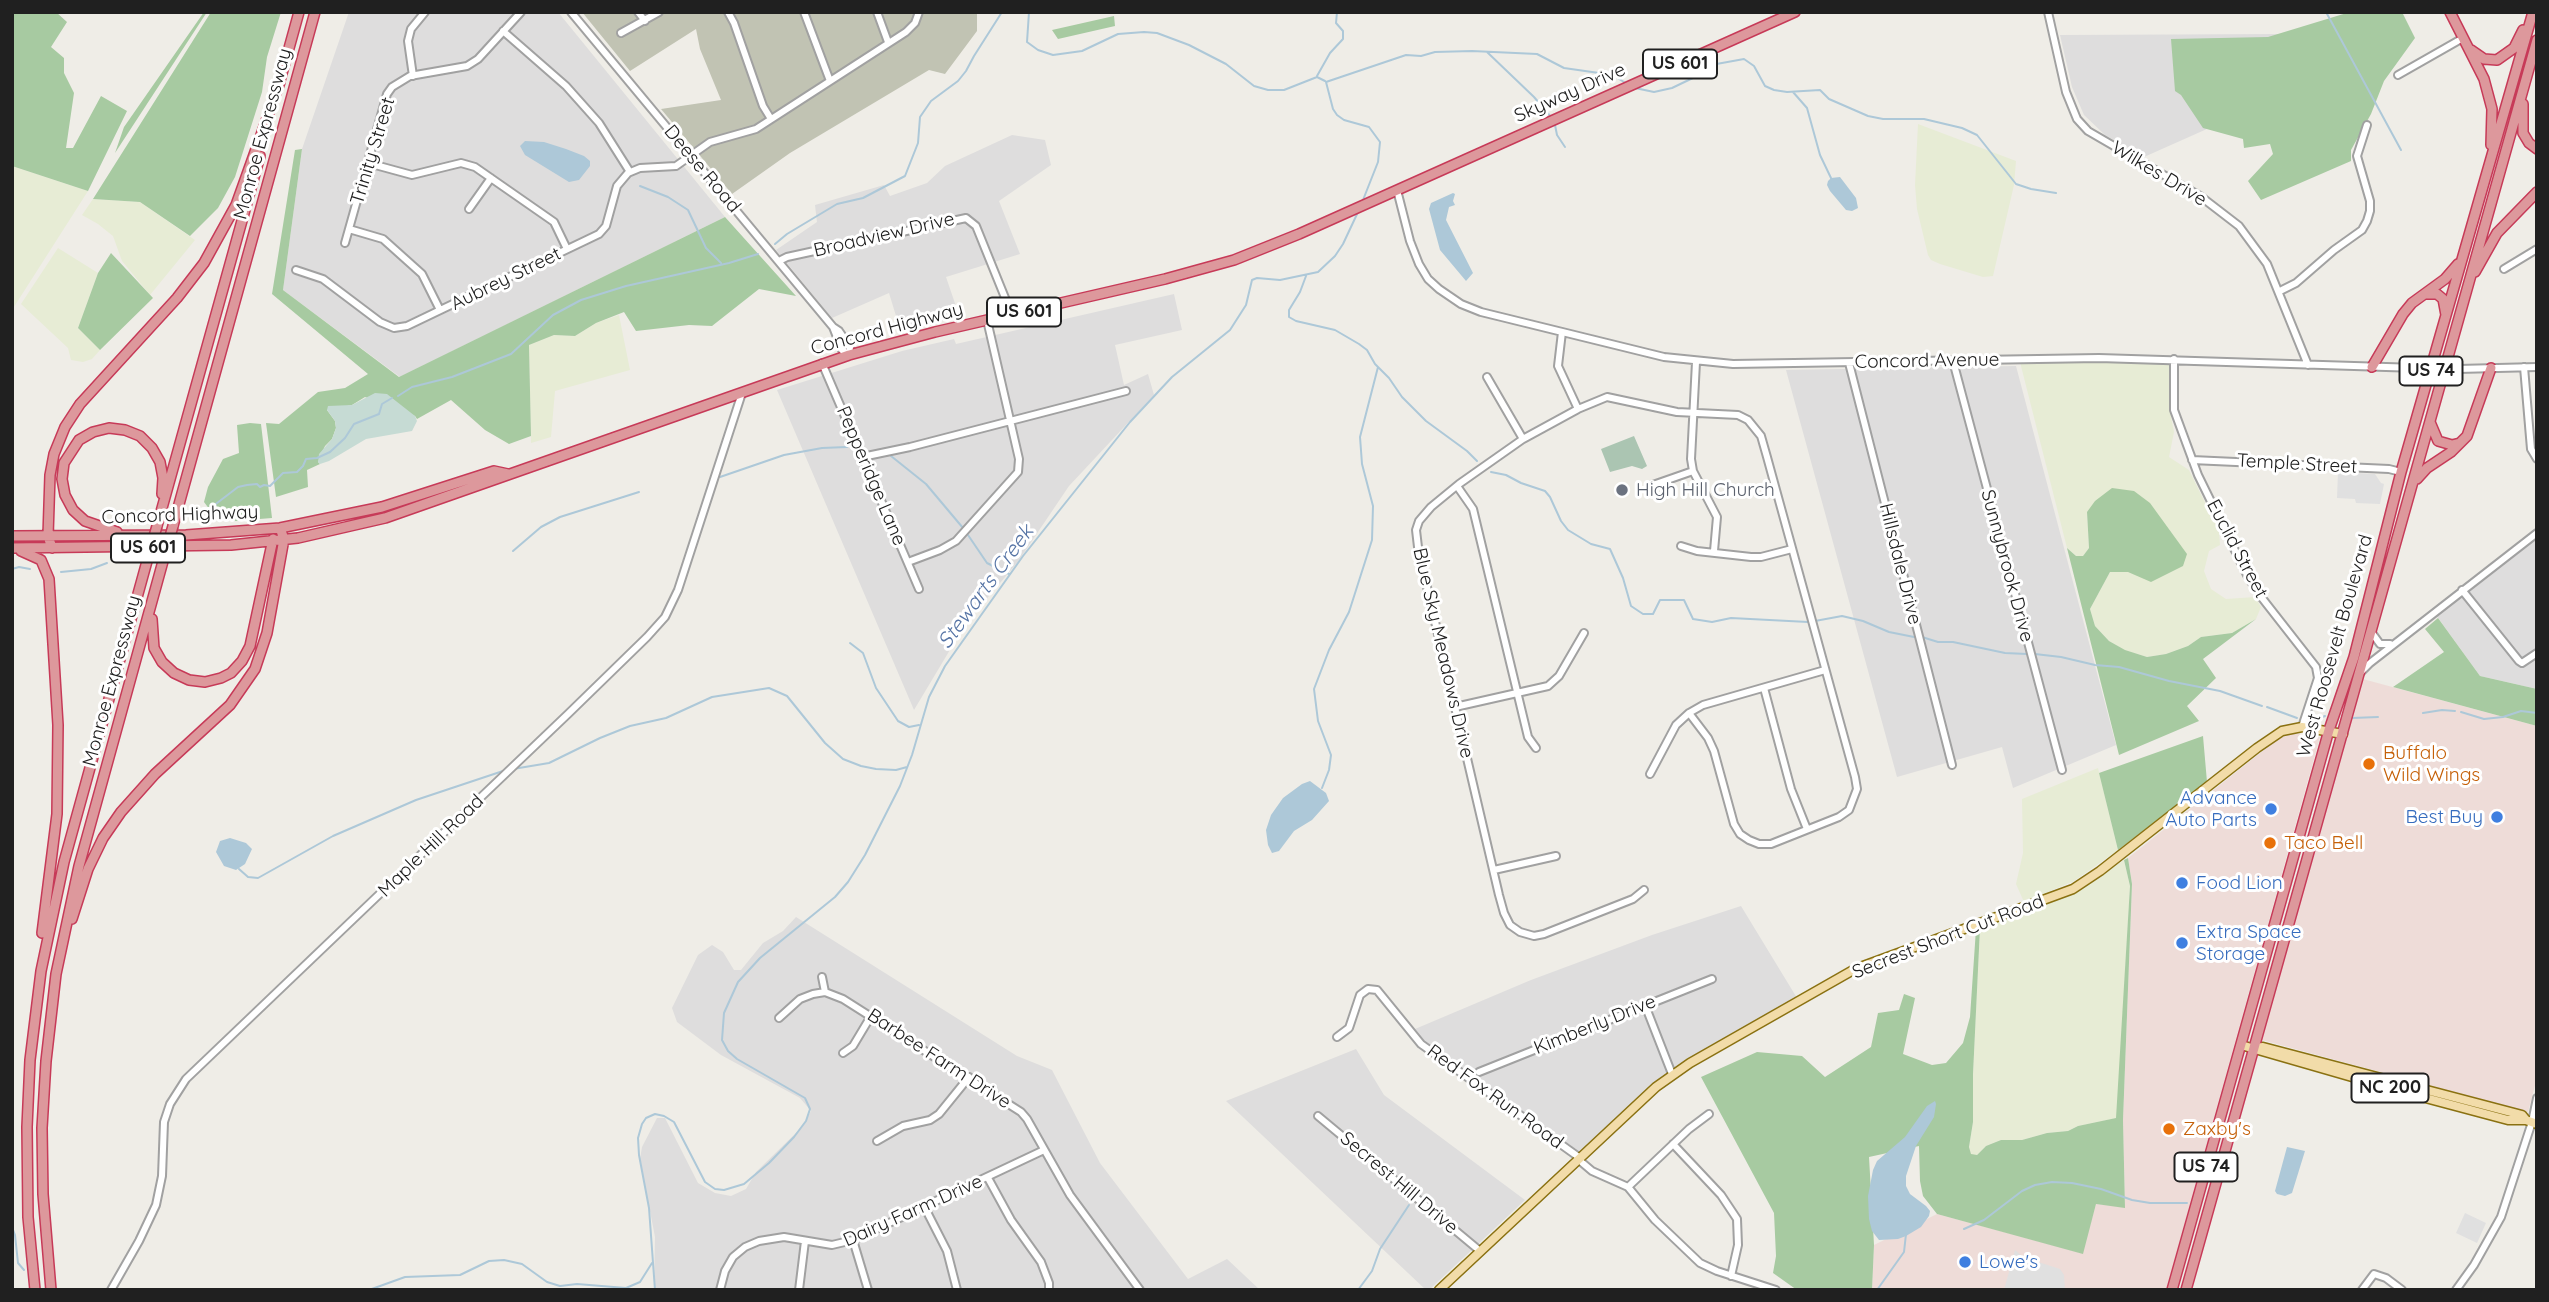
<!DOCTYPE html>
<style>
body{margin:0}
#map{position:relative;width:2549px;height:1302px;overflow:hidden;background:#efede7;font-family:Quicksand,sans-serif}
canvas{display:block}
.frame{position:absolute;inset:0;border:14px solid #202020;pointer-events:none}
</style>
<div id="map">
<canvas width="2549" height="1302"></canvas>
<div class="frame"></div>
</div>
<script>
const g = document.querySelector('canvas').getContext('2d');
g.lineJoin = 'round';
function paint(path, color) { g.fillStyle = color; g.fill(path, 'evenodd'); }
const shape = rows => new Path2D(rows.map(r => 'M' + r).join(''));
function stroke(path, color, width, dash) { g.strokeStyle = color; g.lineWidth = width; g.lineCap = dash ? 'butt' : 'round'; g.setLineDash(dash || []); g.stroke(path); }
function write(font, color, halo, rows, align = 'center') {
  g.font = font + ' Quicksand,sans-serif'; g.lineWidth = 6; g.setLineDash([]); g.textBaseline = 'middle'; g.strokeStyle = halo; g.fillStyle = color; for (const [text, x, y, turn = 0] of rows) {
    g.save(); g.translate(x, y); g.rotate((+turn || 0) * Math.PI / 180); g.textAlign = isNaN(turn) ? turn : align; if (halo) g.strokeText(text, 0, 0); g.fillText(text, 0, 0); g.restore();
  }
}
paint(shape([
 [349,12,558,12,725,217,400,377,283,290,302,149],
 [2281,34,2281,96,2144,157,2105,135,2084,115,2072,87,2060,35],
 [1012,135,1045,140,1051,165,999,201,1020,254,946,277,960,318,900,329,889,293,832,318,776,250,817,222,815,205,884,185,890,196,927,183,945,166],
 [1174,294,1182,330,1115,345,1124,385,1148,374,1154,395,1069,486,1017,563,966,623,914,710,777,390,902,351,954,339,956,344],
 [2016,366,2116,745,2013,788,2002,747,1897,777,1786,370],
 [2537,537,2537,689,2480,676,2436,615],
 [1741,906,1797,998,1665,1076,1580,1152,1428,1045,1415,1029,1531,980,1652,935],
 [796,917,1017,1056,1052,1070,1100,1163,1188,1279,1227,1259,1260,1290,654,1290,655,1237,640,1159,642,1147,657,1118,665,1118,698,1183,715,1193,731,1196,746,1189,756,1172,801,1128,811,1111,800,1098,721,1055,677,1022,672,1008,698,955,712,945,723,952,734,970,741,970,763,943,783,931],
 [1356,1049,1384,1095,1525,1200,1429,1290,1426,1290,1226,1101]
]), '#dedddd');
paint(shape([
 [2359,678,2537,726,2537,1078,2528,1112,2262,1040],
 [2291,733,2320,737,2166,1290,1872,1290,1874,1245,1937,1214,2082,1253,2096,1204,2125,1207,2123,1120,2132,884,2128,858,2279,738]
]), '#eedcd8');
paint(shape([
 [582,12,977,12,977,31,945,74,929,70,790,153,732,194,661,109,721,100,700,49,696,29,630,71]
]), '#c1c3b3');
paint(shape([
 [1918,124,2016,161,2014,185,1993,276,1983,277,1940,264,1931,260,1928,255,1917,209,1915,185],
 [12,166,88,191,12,310],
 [93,199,140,202,195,240,150,295,122,261,113,236,98,224,82,215],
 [58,248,98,273,78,328,100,350,92,359,83,362,71,360,68,348,21,304],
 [619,315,630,370,555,391,551,437,531,443,529,345,554,335,575,336,596,323],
 [2020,362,2169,362,2171,417,2174,432,2169,457,2189,470,2219,531,2220,545,2209,551,2204,571,2211,589,2226,599,2255,597,2261,607,2256,619,2232,633,2201,637,2188,646,2166,654,2147,657,2124,650,2109,641,2095,626,2090,609,2110,572,2128,572,2186,554,2163,523,2087,512,2089,548,2083,556,2076,556,2067,548],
 [2098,768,2118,850,2074,881,2024,902,2016,884,2023,853,2022,799],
 [2124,860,2130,886,2117,1118,2078,1126,2068,1131,2047,1133,2022,1140,2001,1140,1986,1146,1977,1155,1971,1155,1969,1147,1973,1122,1973,1074,1980,928,2069,896]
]), '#e7ecd5');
paint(shape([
 [12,12,56,12,67,22,51,47,64,58,64,73,74,93,66,148,73,148,101,96,127,111,88,191,12,166],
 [204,12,207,12,115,153,124,127],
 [211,12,281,12,267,57,262,92,235,177,218,208,190,236,140,202,93,199],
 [2350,12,2402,12,2415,38,2384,81,2371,114,2351,150,2351,161,2261,200,2248,181,2273,154,2270,144,2244,148,2243,139,2203,128,2181,95,2175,91,2171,39,2268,37],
 [1114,16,1115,26,1058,39,1052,30],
 [302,149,283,290,399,377,725,217,796,296,759,289,712,326,689,325,636,331,624,312,596,323,575,336,554,335,529,345,531,436,509,444,485,430,451,400,417,419,415,416,365,397,352,405,327,410,335,421,336,428,332,439,325,446,318,462,320,464,307,470,308,487,276,497,266,423,279,424,318,392,345,388,368,374,272,294,295,150],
 [111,253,153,298,100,350,78,328,98,273],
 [250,423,261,424,272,518,235,521,216,518,204,502,208,487,223,459,239,453,237,425],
 [2112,488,2134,491,2150,503,2187,554,2183,566,2151,582,2128,572,2110,572,2090,609,2095,626,2109,641,2125,650,2147,657,2166,654,2188,646,2201,637,2232,633,2256,619,2203,659,2216,678,2187,706,2199,721,2119,755,2067,548,2076,556,2083,556,2089,548,2087,512,2095,501],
 [2438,618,2480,676,2537,689,2537,726,2393,687,2444,652,2425,629],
 [2203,736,2207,782,2118,850,2099,773],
 [2128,858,2132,884,2123,1120,2125,1208,2096,1204,2083,1254,1937,1214,1923,1196,1920,1181,1919,1146,1869,1157,1874,1245,1872,1290,1797,1290,1773,1273,1776,1256,1774,1213,1701,1077,1757,1052,1802,1056,1825,1077,1871,1047,1878,1013,1899,1010,1904,994,1915,998,1903,1054,1932,1065,1946,1063,1963,1043,1970,1017,1976,929,1980,928,1973,1074,1973,1122,1969,1147,1971,1154,1977,1155,1986,1146,2001,1140,2022,1140,2047,1133,2068,1131,2078,1126,2116,1118,2130,886,2124,860]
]), '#a7caa1');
paint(shape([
 [375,393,387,394,415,416,417,421,412,431,366,439,329,461,320,464,318,462,319,454,332,439,336,428,335,421,327,410,328,406,352,405]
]), '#c6dbd4');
paint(shape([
 [1634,436,1647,466,1642,469,1632,466,1610,472,1601,449]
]), '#abc5b2');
paint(shape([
 [2338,472,2375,474,2381,483,2384,484,2380,504,2356,503,2355,499,2337,498],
 [2465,1213,2486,1223,2477,1243,2456,1233],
 [2015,1250,2023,1257,2060,1269,2064,1275,2065,1290,2004,1290]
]), '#e0e0e0');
paint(shape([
 [525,141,544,142,566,149,584,156,590,161,590,166,579,180,569,182,525,155,520,146],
 [1840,177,1856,198,1858,208,1852,211,1846,210,1830,191,1827,185,1828,181,1831,178],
 [1453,193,1455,194,1453,201,1455,205,1449,207,1446,220,1473,273,1466,281,1440,250,1429,209,1431,203],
 [1310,781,1326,793,1329,801,1312,820,1294,831,1279,851,1272,853,1268,845,1266,830,1271,815,1283,798,1302,784],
 [230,838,246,843,252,849,245,864,236,870,224,866,216,852,220,841],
 [1935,1101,1936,1104,1934,1117,1916,1146,1906,1176,1906,1186,1910,1194,1926,1206,1930,1211,1929,1216,1921,1227,1906,1236,1898,1239,1879,1240,1872,1231,1869,1219,1868,1196,1873,1170,1877,1161,1905,1137,1927,1106],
 [2287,1147,2305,1151,2292,1193,2285,1196,2277,1194,2275,1191]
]), '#adc8d8');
stroke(shape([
 [1029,12,1027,42,1038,50,1053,55,1082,51,1118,34,1144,32,1157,33,1189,45,1226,64,1254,86,1268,90,1284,90,1317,77,1325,81],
 [2326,12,2401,150],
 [1487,52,1534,97,1551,117],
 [1317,76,1330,53,1343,39,1343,31,1336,23,1337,12],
 [1326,82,1333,109,1337,115,1344,120,1369,127,1380,142,1378,162,1363,200],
 [1326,82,1406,55,1421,56,1435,52,1472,51,1537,54,1564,68,1613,75,1627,84],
 [1635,88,1654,92,1672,88,1697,76,1711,65,1744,59,1754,66,1765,86,1774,90,1787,92,1820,90,1829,99,1868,116,1883,119,1924,119,1962,128,1977,135,2016,184,2031,189,2056,193],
 [1793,92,1807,108,1820,155,1831,178],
 [1555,125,1557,135,1565,147],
 [640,186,668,197,688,210,706,248,721,263],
 [775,244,787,234,837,204,863,198,905,176,918,143,920,117,931,101,958,81,966,71,974,56,1002,12],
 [1306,276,1300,292,1289,310,1289,317,1296,321,1335,330,1359,344,1367,350,1375,364,1389,378,1402,397,1426,421,1467,451,1477,461],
 [398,396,412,387,452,377,511,354,553,315,581,300,626,286,729,263,758,254],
 [891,456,926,484,963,528],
 [1491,472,1506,475,1521,483,1545,491,1550,497,1561,521,1568,530,1591,544,1610,549,1623,578,1631,606,1643,614,1653,614,1660,600,1684,600,1693,619,1712,622,1731,618,1808,622],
 [720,477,784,455,822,448,847,447],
 [204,513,238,487,247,485,257,484,260,487,264,485,270,486,283,473,297,472,303,466,306,459,317,458,330,452,345,438,354,424,379,414,382,404,392,398],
 [968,535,987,563,1009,574],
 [513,551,541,527,560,517,639,492],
 [12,569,19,567,30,569],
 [61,572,91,569,107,563],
 [1815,621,1842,616,1863,621,1889,632,1914,637],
 [1922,637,1938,642,1953,642,2005,653,2027,654],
 [850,643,863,653,876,688,898,721,909,727,919,725],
 [2035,654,2061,657,2095,665,2119,667,2169,681,2220,691,2262,706],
 [2267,707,2297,718],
 [2461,712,2484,719,2503,717,2521,711,2537,713],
 [2423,713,2442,710,2455,711],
 [2352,718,2378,717],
 [2309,719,2316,720,2325,716],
 [513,769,549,763,600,738,630,726,666,718,712,697,769,688,787,696,825,743,843,759,861,766,876,769,896,770,907,767],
 [1322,788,1329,770,1331,755,1318,721,1314,689,1329,650,1349,612,1372,540,1373,506,1362,464,1360,437,1378,367],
 [239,869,248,877,258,878,333,836,416,800,503,771],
 [12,1227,15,1235,18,1263,24,1270],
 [1964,1229,1984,1220,2022,1191,2035,1185,2052,1182,2072,1183,2101,1189,2132,1200,2150,1203,2187,1203],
 [369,1290,405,1277,460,1275,489,1261,504,1260,522,1264,547,1282,560,1286,577,1284,626,1288,640,1282,652,1263],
 [655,1290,649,1208,639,1155,638,1138,642,1124,646,1118,655,1114,664,1116,674,1122,705,1182,715,1189,724,1190,744,1184,769,1163,794,1137,806,1121,810,1109,805,1098,737,1059,728,1051,722,1040,724,1013,738,982,760,958,835,897,848,882,865,855,900,786,912,755,929,697,945,666,1023,556,1130,422,1172,377,1230,330,1246,305,1252,280,1257,278,1280,280,1318,272,1335,256,1343,244,1358,212],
 [1358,1290,1372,1271,1380,1249,1409,1205],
 [1877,1290,1904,1252,1906,1234]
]), '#adc8d8', 2);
const minor = shape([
 [571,12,833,327,839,331,850,347,849,355],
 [638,12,645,21],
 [728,12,734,23,763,106,771,119],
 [804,12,830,81],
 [877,12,888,42],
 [2048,12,2066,92,2077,119,2088,131,2200,196,2239,226,2267,264,2308,365],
 [503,31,566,86,599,123,630,172],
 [621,33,659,12],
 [2398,75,2463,38],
 [413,76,408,41,411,29,425,12],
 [368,163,412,175,461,163,475,167,554,222,567,249],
 [1397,190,1410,241,1419,264,1428,279,1439,289,1461,304,1481,312,1664,357,1733,364,2099,358,2418,368],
 [469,209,491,178],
 [349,229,383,239,422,274,440,310],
 [345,243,387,94,392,87,410,76,467,66,478,59,521,12],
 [779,261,787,257,966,218,976,226,1012,315],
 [2504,269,2537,249],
 [296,270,323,279,380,322,394,328,407,326,599,234,606,226,617,186,628,173,640,168,676,166,710,142,756,129,906,32,915,23,919,12],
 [2280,291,2296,283,2334,250,2362,230,2367,221,2370,211,2370,201,2357,156,2367,125],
 [833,327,842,350,849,355],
 [1562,332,1558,366,1578,409],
 [2174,359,2174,410,2198,475,2248,577,2262,598,2316,667,2318,678,2302,727],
 [1953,361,2062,770],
 [1696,362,1691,459,1693,471,1717,517,1714,551],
 [822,363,919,589],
 [1849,363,1952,765],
 [2524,367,2531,449,2537,459],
 [2458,369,2537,367],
 [1487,377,1523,439],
 [862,457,910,447,1126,391],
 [2192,460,2389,469,2401,472],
 [1457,486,1473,509,1528,737,1536,748],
 [1650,486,1693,471],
 [1681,546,1697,551,1751,557,1761,557,1792,549],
 [908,562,940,550,956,541,1018,472,1019,459,987,320],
 [2462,590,2519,661,2522,663,2537,653],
 [2372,633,2380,644,2390,644],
 [2360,673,2370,663,2537,533],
 [1764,688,1791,789,1807,829],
 [1455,707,1548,686,1559,676,1584,633],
 [1650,774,1676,725,1689,713,1703,705,1825,670],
 [1494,870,1556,856],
 [1644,890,1633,899,1544,934,1534,936,1520,932,1510,925,1504,913,1499,895,1429,596,1418,547,1416,530,1419,521,1431,507,1459,484,1523,439,1578,409,1607,397,1677,412,1738,415,1748,420,1761,436,1767,457,1855,777,1857,789,1849,810,1839,817,1771,844,1759,844,1749,840,1740,834,1734,824,1714,751,1708,738,1689,713],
 [822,977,825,992],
 [1645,1005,1672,1074],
 [779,1018,800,999,813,994,825,992,843,999,1021,1112,1027,1119,1070,1195,1140,1290],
 [1337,1037,1349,1028,1360,995,1368,989,1377,990,1421,1044,1580,1158],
 [843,1053,853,1046,871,1016],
 [1479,1072,1712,979],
 [1318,1116,1480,1251],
 [877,1141,903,1126,930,1120,939,1114,969,1077],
 [1673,1144,1721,1195,1737,1219,1738,1245,1731,1276],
 [1579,1160,1592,1171,1628,1187,1655,1220,1700,1263,1717,1271,1776,1290],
 [988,1178,1011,1220,1041,1262,1049,1283,1049,1290],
 [1628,1187,1689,1129,1709,1114],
 [925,1208,947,1251,957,1290],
 [853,1240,868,1290],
 [111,1290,139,1241,156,1205,162,1176,164,1122,170,1104,186,1079,569,713,647,637,665,617,678,590,742,393],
 [720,1290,725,1271,733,1257,745,1247,759,1241,784,1237,832,1245,853,1240,1044,1150],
 [799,1290,805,1241],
 [2362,1290,2374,1274,2386,1278,2402,1290],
 [2456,1290,2474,1265,2501,1217,2532,1122,2537,1098]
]);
const major = shape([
 [2241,1045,2418,1096,2508,1120,2526,1120],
 [2255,1048,2263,1047,2522,1115,2526,1120,2537,1124],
 [1439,1290,1656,1087,1690,1063,1855,969,2073,889,2100,871,2257,748,2282,731,2302,727,2343,734]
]);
const highway = shape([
 [2450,12,2484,79,2492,109,2491,145],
 [2471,50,2484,59,2497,60,2514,48,2523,30],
 [278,88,299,12],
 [2523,104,2523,133,2529,143,2537,149],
 [2475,272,2497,233,2537,192],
 [2426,294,2437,294,2443,299,2446,315],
 [2372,367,2403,314,2412,303,2445,279,2458,264],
 [2430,422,2438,441,2452,445,2460,443],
 [2417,479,2427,468,2451,452,2467,436,2491,368],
 [157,526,260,156],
 [173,526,315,12],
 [117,532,85,521,73,510,65,495,62,479,64,463,79,440,93,432,109,428,125,430,140,436,152,448,160,462,163,478,162,494],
 [12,536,186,535,280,528,382,507,494,471,508,474],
 [12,548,231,545,298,538,385,518,849,355,935,332,1165,279,1234,260,1299,234,1795,12],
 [52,548,48,536,50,475,54,454,65,427,80,404,177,298,204,263,236,205,280,82],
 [21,551,41,560,49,579,58,725,57,814,42,933],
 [152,619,154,648,162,662,174,673,189,680,205,682,221,678,231,673,242,661,250,646,273,539],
 [72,919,88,869,103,838,121,812,155,774,230,705,255,669,267,633,284,539,280,528],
 [35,1290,28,1217,27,1127,30,1060,41,971,64,862,149,554],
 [51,1290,43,1194,42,1128,46,1061,56,974,79,866,165,554],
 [2172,1290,2329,730,2354,657,2401,472,2533,12],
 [2186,1290,2537,40]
]);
stroke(minor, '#a1a1a1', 10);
stroke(major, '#8a7111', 11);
stroke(highway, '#c73a58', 12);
stroke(minor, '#fff', 6);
stroke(major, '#f2dca9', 8);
stroke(highway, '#dd989c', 9);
const minorBridge = shape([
 [2418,368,2458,369]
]);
const highwayBridge = shape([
 [149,554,157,526],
 [165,554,173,526]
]);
stroke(minorBridge, '#a1a1a1', 10, []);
stroke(highwayBridge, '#c73a58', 12, []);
stroke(minorBridge, '#fff', 6);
stroke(highwayBridge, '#dd989c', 9);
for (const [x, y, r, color] of [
 [1622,490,7,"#6b7280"],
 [2369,764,7,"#e8710a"],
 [2271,809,7,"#3f7fe0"],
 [2497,817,7,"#3f7fe0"],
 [2270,843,7,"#e8710a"],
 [2182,883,7,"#3f7fe0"],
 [2182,943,7,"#3f7fe0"],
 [2169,1129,7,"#e8710a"],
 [1965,1262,7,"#3f7fe0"]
]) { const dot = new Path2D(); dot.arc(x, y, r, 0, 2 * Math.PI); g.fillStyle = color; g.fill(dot); stroke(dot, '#fff', 2.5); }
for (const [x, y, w] of [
 [1680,64,74],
 [1024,312,74],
 [2431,371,63],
 [148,548,74],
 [2390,1088,77],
 [2206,1167,63]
]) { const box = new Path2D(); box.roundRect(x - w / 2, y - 14.5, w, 29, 5); g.fillStyle = '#fff'; g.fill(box); stroke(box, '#202020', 2); }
write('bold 18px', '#202020', null, [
 ["US 601",1680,64],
 ["US 601",1024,312],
 ["US 74",2431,371],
 ["US 601",148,548],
 ["NC 200",2390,1088],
 ["US 74",2206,1167]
]);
write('19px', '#202020', '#fff', [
 ["Skyway Drive",1570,93,-24],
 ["Monroe Expressway",263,134,-75],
 ["Trinity Street",373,151,-73],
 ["Deese Road",702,169,50],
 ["Wilkes Drive",2159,174,31],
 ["Broadview Drive",884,235,-13],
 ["Aubrey Street",506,279,-26],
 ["Concord Highway",887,329,-15],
 ["Concord Avenue",1927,361,-1],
 ["Temple Street",2297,464,3],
 ["Pepperidge Lane",871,476,67],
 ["Concord Highway",180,515,-2],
 ["Euclid Street",2237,549,62],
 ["Hillsdale Drive",1900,564,76],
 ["Sunnybrook Drive",2007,566,75],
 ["West Roosevelt Boulevard",2335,646,-74],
 ["Blue Sky Meadows Drive",1443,653,77],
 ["Monroe Expressway",112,681,-75],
 ["Maple Hill Road",431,846,-44],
 ["Secrest Short Cut Road",1948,937,-21],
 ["Kimberly Drive",1595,1025,-22],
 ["Barbee Farm Drive",939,1059,33],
 ["Red Fox Run Road",1495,1097,36],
 ["Secrest Hill Drive",1399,1183,40],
 ["Dairy Farm Drive",913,1211,-24]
]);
write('19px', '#5b616d', '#fff', [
 ["High Hill Church",1636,490]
], 'left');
write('19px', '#c56008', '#fff', [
 ["Buffalo",2383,753],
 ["Wild Wings",2383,775],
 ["Taco Bell",2284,843],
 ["Zaxby's",2183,1129]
], 'left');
write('19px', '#366cbe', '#fff', [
 ["Advance",2257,798,"right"],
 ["Auto Parts",2257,820,"right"],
 ["Best Buy",2483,817,"right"],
 ["Food Lion",2196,883],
 ["Extra Space",2196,932],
 ["Storage",2196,954],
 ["Lowe's",1979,1262]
], 'left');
write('italic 21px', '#5674a5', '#fff', [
 ["Stewarts Creek",986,587,-54]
]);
</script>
